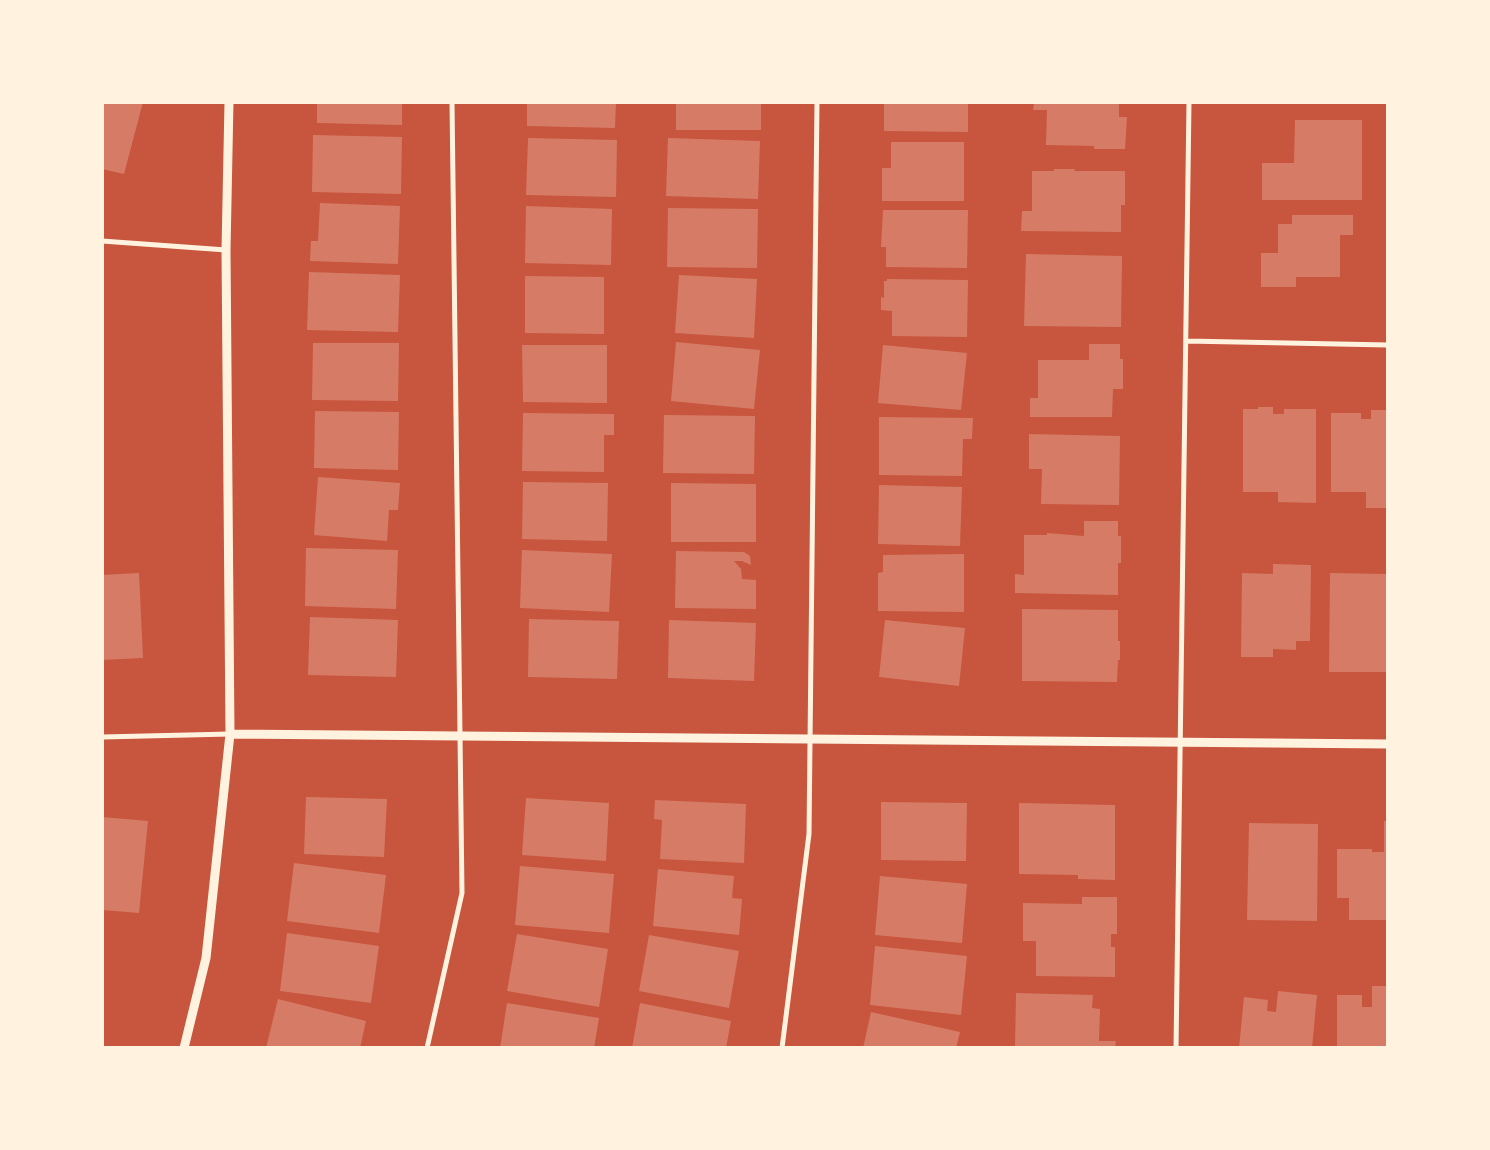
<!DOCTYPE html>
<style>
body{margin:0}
#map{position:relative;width:1490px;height:1150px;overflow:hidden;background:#c8553d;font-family:"DM Sans",sans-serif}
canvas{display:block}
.frame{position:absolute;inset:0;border:104px solid #fff3e0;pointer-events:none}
</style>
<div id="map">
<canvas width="1490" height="1150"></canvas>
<div class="frame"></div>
</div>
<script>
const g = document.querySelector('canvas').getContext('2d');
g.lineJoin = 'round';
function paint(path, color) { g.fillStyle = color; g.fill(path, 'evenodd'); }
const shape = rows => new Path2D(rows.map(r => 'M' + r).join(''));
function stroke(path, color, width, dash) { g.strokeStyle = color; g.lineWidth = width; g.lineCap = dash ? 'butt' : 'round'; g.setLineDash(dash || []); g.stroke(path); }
paint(shape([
 [102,102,143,102,124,174,102,169],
 [317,102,402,102,402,125,317,123],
 [527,102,616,102,615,128,527,126],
 [676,102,761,102,761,130,676,130],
 [884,102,968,102,968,132,884,131],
 [1034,102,1119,102,1119,117,1127,117,1125,149,1094,149,1094,146,1046,145,1047,110,1033,110],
 [1295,120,1362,120,1362,200,1262,200,1262,163,1294,163],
 [313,135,402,137,401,194,312,192],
 [528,138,617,140,616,197,526,195],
 [668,138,760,141,758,199,666,196],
 [891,142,964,142,964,201,882,201,882,168,891,168],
 [1054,169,1075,169,1074,171,1125,171,1125,205,1121,205,1121,232,1021,231,1022,211,1032,211,1032,171,1054,171],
 [320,203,400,206,398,264,310,261,311,241,318,241],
 [526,206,612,209,611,265,525,263],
 [668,208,758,209,757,268,667,267],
 [883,210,968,210,967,268,886,267,886,247,881,247],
 [1292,215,1353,215,1353,235,1340,235,1340,277,1296,277,1296,287,1261,287,1261,253,1278,253,1278,224,1292,224],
 [1026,254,1122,256,1121,327,1024,326],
 [309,272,400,275,398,332,307,330],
 [679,275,757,279,754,338,675,333],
 [525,276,604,277,604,334,525,333],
 [887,279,968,280,967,337,892,336,892,311,881,310,881,297,884,298,884,281,887,281],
 [676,342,760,350,754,409,671,401],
 [313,343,399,343,398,401,312,400],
 [1089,344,1120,344,1120,359,1123,359,1123,389,1113,389,1112,417,1030,417,1030,398,1038,398,1038,360,1089,360],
 [522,345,607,345,607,403,523,402],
 [883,345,967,353,961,410,878,403],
 [1258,407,1273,407,1273,414,1284,414,1284,409,1316,409,1316,503,1278,502,1278,492,1243,492,1243,409,1258,409],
 [1371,410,1388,410,1388,508,1366,508,1366,492,1331,492,1331,413,1361,413,1361,419,1371,419],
 [315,411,399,412,398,470,314,468],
 [523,413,614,414,614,435,604,435,604,472,522,471],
 [664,415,755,416,754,474,663,473],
 [879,417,973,418,972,439,963,439,962,476,879,475],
 [1029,434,1120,436,1119,505,1041,504,1042,469,1029,469],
 [318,477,400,483,398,510,389,510,387,541,314,535],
 [523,482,608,483,607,541,522,539],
 [671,483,756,484,756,542,671,542],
 [879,485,962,487,960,546,878,544],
 [1084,521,1118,521,1118,536,1121,536,1121,563,1118,563,1118,595,1015,593,1015,574,1024,575,1024,535,1047,535,1047,533,1084,536],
 [306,548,398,550,396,609,305,606],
 [522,550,612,554,609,612,520,608],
 [676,551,744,552,750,556,751,565,742,561,734,561,741,569,742,579,756,580,756,609,675,608],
 [964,554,964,612,878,611,878,573,883,572,883,555],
 [1273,564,1311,565,1310,641,1296,641,1296,650,1273,649,1273,657,1241,657,1242,573,1273,574],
 [139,573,143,658,102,660,102,575],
 [1330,573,1388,574,1388,672,1329,672],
 [1022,609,1118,610,1118,641,1120,641,1120,660,1118,660,1117,682,1022,681],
 [310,617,398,620,396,677,308,675],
 [529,619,619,621,617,679,528,677],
 [669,620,756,623,754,681,668,678],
 [885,620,965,628,959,686,879,677],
 [306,797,387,799,384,857,304,854],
 [526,798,609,803,606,861,522,855],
 [655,800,746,804,744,863,660,859,662,820,654,819],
 [881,802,967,803,966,861,881,860],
 [1019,803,1115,805,1115,880,1078,879,1078,875,1019,874],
 [102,817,148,821,139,913,102,910],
 [1384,821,1388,821,1388,920,1349,920,1349,898,1337,898,1337,849,1372,849,1372,852,1384,852],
 [1249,823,1318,824,1317,921,1247,920],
 [294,863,386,875,379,933,287,921],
 [520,866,614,874,609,933,515,925],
 [658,869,734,876,732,898,742,899,739,935,653,926],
 [880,876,967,884,962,943,875,935],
 [1082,897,1117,897,1117,934,1111,934,1111,947,1115,947,1115,977,1036,976,1036,941,1023,941,1023,903,1082,904],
 [287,933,379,946,371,1003,280,991],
 [517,934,608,949,599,1007,507,991],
 [649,935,739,951,729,1008,639,991],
 [875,946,967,956,961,1015,870,1005],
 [1372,986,1388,986,1388,1048,1337,1048,1337,995,1362,995,1362,1007,1372,1007],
 [1278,991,1317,995,1312,1048,1239,1048,1244,997,1268,1000,1267,1011,1276,1012],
 [1016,993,1093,995,1092,1008,1100,1009,1099,1041,1116,1041,1115,1048,1015,1048],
 [278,999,366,1021,360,1048,266,1048],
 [507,1003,599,1018,594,1048,500,1048],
 [640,1003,731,1021,726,1048,632,1048],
 [871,1012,960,1032,956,1048,863,1048]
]), '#d67c66');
stroke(shape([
 [102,241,226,250],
 [1186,341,1388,345],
 [102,737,230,734],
 [427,1048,462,893,452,102],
 [782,1048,809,834,817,102],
 [1176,1048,1189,102]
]), '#fff3e0', 5);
stroke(shape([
 [230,734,1388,744],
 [184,1048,206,958,230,734,226,250,229,102]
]), '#fff3e0', 9);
</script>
